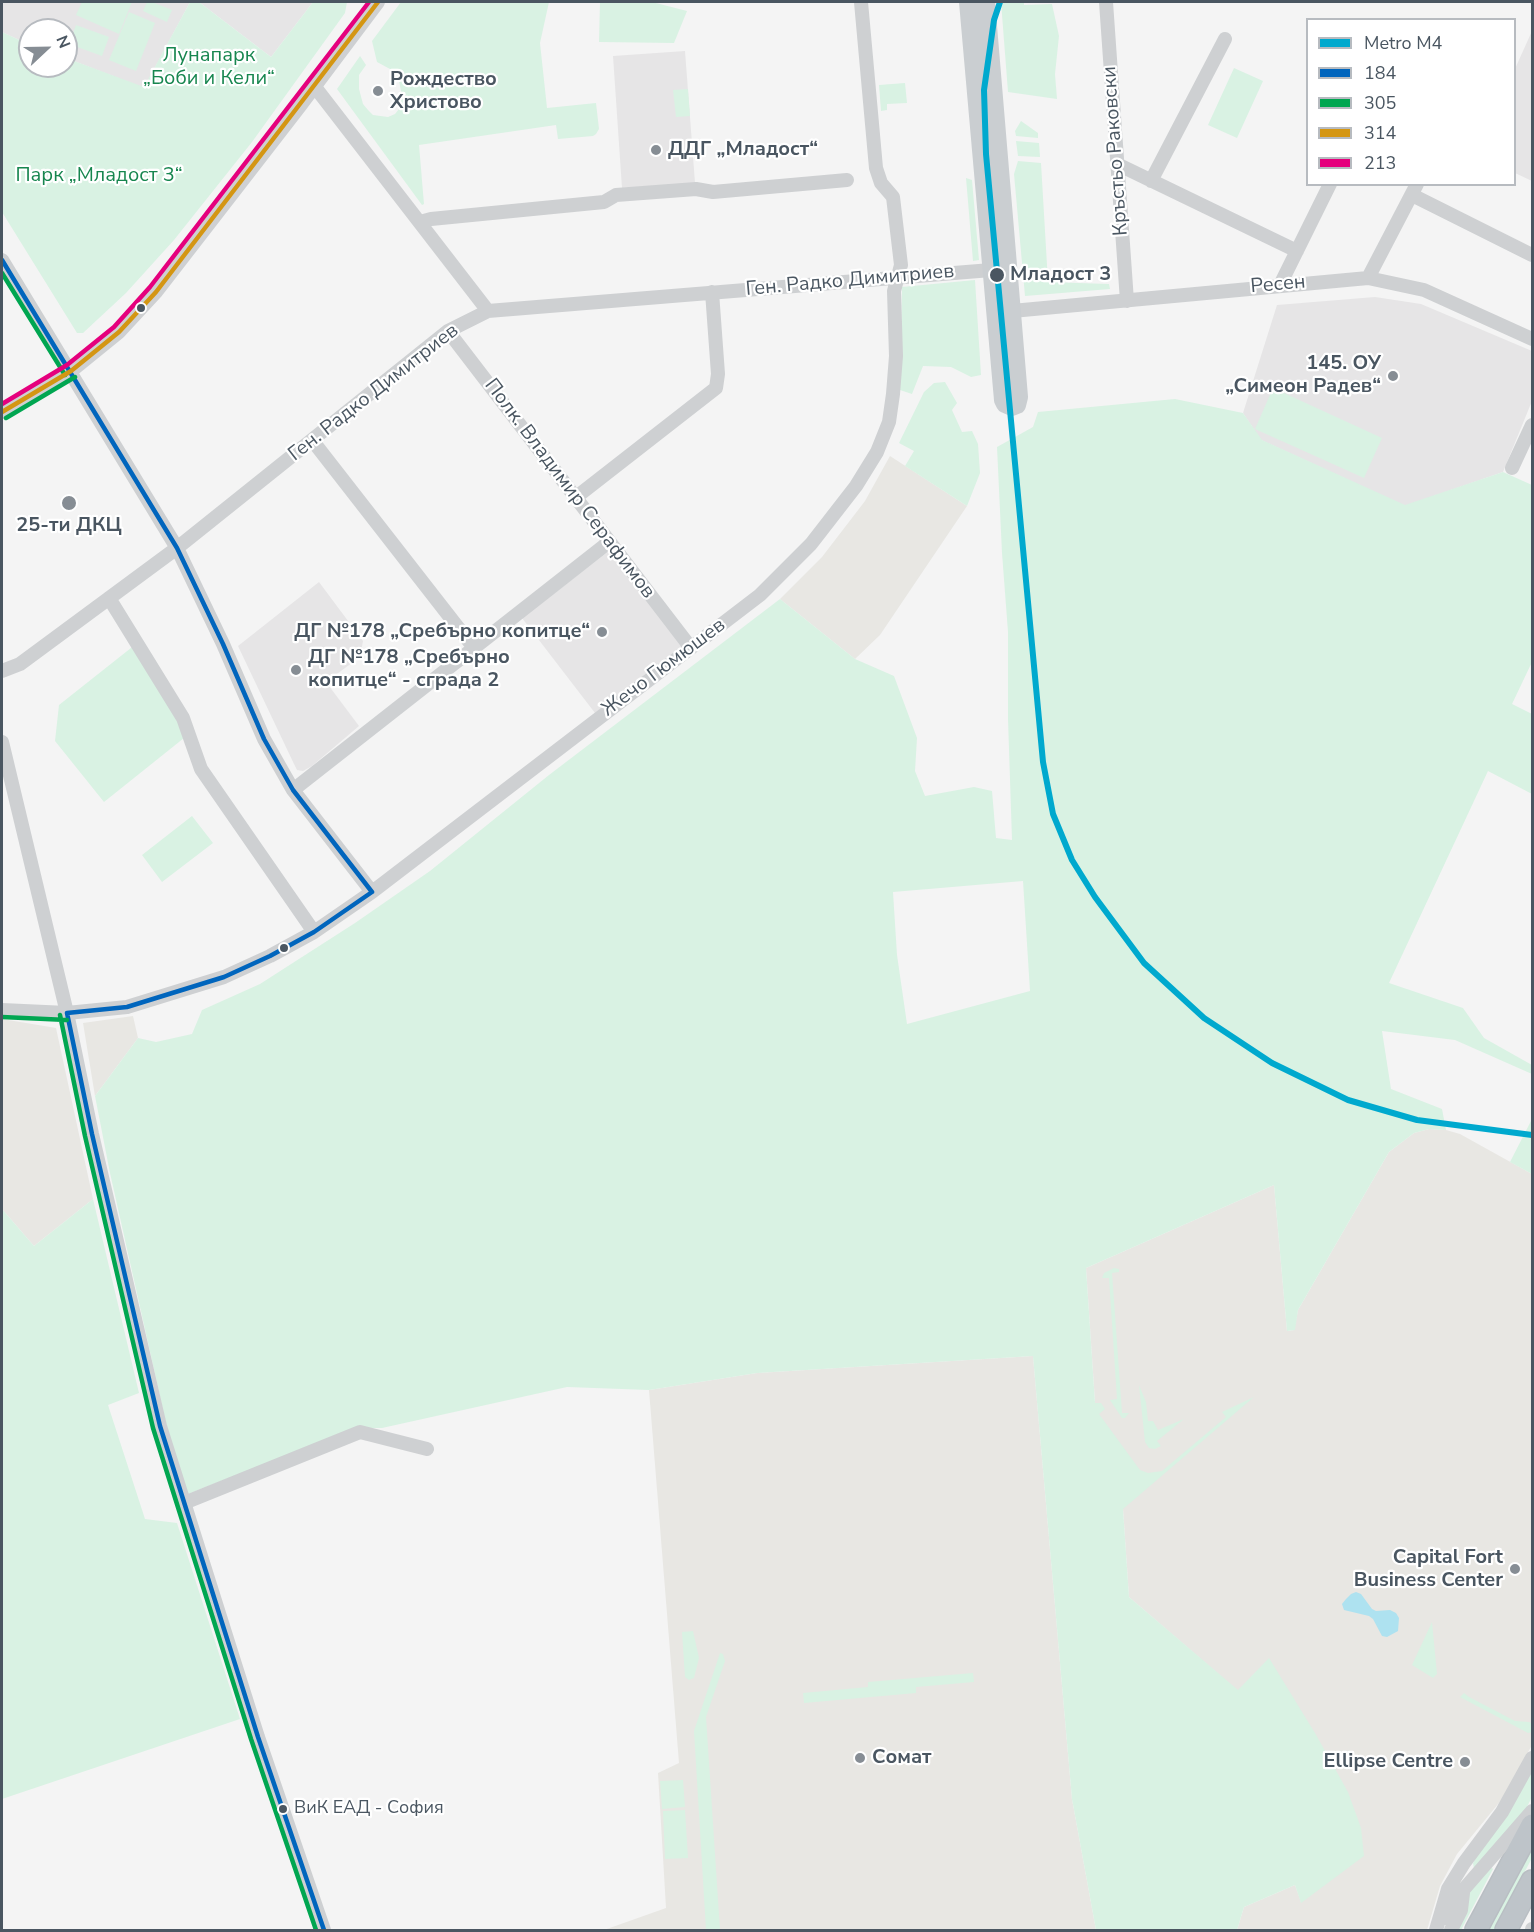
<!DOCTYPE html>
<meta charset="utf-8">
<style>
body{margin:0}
#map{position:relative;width:1534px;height:1932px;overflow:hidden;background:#f4f4f4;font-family:"Nunito Sans",sans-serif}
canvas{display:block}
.frame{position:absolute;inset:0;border:3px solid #4a5661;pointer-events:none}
.legend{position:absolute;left:1306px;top:18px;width:210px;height:168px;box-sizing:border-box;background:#fff;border:2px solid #b7bbc0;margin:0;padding:8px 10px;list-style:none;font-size:18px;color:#4a5661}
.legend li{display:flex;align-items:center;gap:12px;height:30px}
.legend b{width:30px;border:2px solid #b7bbc0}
.north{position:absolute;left:18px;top:18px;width:60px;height:60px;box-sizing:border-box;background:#fff;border:2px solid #b7bbc0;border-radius:50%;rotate:68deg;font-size:16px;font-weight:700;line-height:24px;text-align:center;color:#4a5661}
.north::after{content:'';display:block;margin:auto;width:21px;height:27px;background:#868d94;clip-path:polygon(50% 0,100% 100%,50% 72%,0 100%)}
</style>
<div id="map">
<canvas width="1534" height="1932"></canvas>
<div class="frame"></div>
<ul class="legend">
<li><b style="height:8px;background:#00a9ce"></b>Metro M4</li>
<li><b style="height:8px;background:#0065bd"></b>184</li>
<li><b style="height:8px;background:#00a651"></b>305</li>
<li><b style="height:8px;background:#d49613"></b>314</li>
<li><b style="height:8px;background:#e5007d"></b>213</li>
</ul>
<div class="north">N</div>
</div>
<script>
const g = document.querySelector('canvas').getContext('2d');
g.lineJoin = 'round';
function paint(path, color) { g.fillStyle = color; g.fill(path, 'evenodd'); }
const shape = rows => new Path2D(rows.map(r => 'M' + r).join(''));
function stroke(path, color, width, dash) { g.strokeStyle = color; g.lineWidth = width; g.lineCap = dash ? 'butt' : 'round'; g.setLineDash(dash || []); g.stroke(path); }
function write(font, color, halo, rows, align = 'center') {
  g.font = font + ' "Nunito Sans",sans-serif'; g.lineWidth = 4.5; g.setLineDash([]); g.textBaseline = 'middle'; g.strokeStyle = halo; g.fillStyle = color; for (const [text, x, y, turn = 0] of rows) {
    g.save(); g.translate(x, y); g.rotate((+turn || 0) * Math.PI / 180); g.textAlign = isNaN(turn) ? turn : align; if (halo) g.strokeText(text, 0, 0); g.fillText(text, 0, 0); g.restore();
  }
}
paint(shape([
 [890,456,967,506,880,635,855,659,780,599,822,557,865,501],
 [133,1016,138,1038,95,1096,83,1023],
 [2,1019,56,1028,93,1199,34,1246,2,1209],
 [1429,1129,1446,1130,1460,1134,1532,1174,1532,1745,1503,1798,1457,1854,1440,1886,1427,1930,1237,1930,1244,1907,1295,1885,1301,1902,1269,1659,1238,1691,1129,1597,1123,1509,1096,1417,1086,1268,1274,1185,1287,1331,1294,1330,1298,1310,1389,1152,1414,1133],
 [1033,1356,1072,1799,1096,1930,604,1930,666,1908,658,1773,679,1763,649,1390,757,1373]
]), '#e8e7e3');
paint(shape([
 [2,2,190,2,144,88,66,58,66,30,30,30,30,45,2,32],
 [199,2,313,2,271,57],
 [1532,31,1532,181,1515,173,1514,71],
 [685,51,695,183,622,188,613,56],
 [1375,297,1421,304,1532,351,1532,401,1503,472,1405,506,1261,440,1243,413,1277,305],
 [609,551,682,646,595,713,522,618],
 [319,582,363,641,360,657,326,682,359,726,312,766,303,771,297,770,294,764,238,646]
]), '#e6e5e6');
paint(shape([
 [82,2,132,2,119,34,76,15],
 [147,2,152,2,172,10,167,22,143,11],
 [190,2,199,2,271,57,313,2,347,2,345,13,252,142,174,240,126,293,83,333,77,333,2,212,2,32,30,45,30,66,66,66,66,58,144,87],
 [401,2,558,2,549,2,540,43,547,108,596,103,599,129,596,134,593,136,558,139,556,125,419,145,424,204,422,205,337,89,360,56,366,65,359,75,359,89,363,104,368,110,373,115,388,117,395,114,399,109,402,96,399,81,390,69,377,62,372,41],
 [600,2,652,2,687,11,674,43,599,42],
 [1001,2,1024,2,1024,5,1052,4,1059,36,1055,74,1057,99,1008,92],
 [129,12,155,23,136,71,109,60],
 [76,25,109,37,102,56,69,44],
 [1234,68,1263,81,1237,138,1208,125],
 [905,83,907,103,887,104,887,110,881,111,879,85],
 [688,89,690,116,676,117,673,90],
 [1021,121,1038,133,1038,138,1016,136,1015,131],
 [1016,141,1039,143,1040,157,1018,156],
 [1018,161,1041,163,1048,282,1109,284,1110,289,1025,296,1014,174],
 [966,178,972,180,979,260,973,261],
 [975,280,981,375,971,377,951,367,923,366,912,394,900,390,902,287],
 [945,382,957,403,952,410,962,432,972,431,978,444,980,473,967,506,905,466,914,451,899,443,924,392,934,383],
 [1273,388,1382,438,1364,478,1255,429],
 [1175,399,1243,413,1262,440,1405,505,1503,472,1532,485,1532,662,1512,704,1532,714,1532,794,1488,771,1389,983,1463,1008,1484,1038,1532,1065,1532,1074,1455,1040,1382,1031,1391,1089,1442,1109,1446,1130,1429,1129,1414,1133,1389,1152,1298,1310,1295,1330,1287,1331,1274,1185,1086,1268,1095,1403,1101,1403,1105,1409,1099,1414,1140,1470,1148,1473,1162,1471,1226,1417,1222,1412,1254,1397,1123,1509,1129,1597,1238,1690,1269,1658,1315,1733,1348,1792,1361,1828,1364,1856,1301,1903,1295,1885,1244,1907,1237,1930,1096,1930,1072,1799,1033,1356,757,1373,649,1390,567,1387,382,1428,356,1428,188,1494,168,1432,110,1173,95,1096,138,1038,156,1042,192,1034,202,1010,260,984,355,923,430,871,549,775,780,599,855,659,894,676,917,738,915,771,925,796,974,787,992,791,996,838,1012,840,1008,719,1008,632,1002,553,997,447,1033,427,1038,412],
 [1023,881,1030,991,907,1024,897,955,893,892],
 [136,644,189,734,104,802,55,741,59,705],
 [192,816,213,843,162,882,142,855],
 [1532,1119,1532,1174,1510,1162],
 [93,1199,139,1393,108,1405,145,1519,177,1523,240,1719,2,1799,2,1209,34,1246],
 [1114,1268,1119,1269,1119,1272,1112,1273,1122,1413,1129,1413,1125,1418,1122,1418,1110,1400,1117,1399,1109,1278,1102,1278,1104,1273],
 [1139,1385,1146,1402,1148,1421,1153,1421,1158,1430,1184,1419,1157,1441,1161,1446,1155,1449,1149,1448,1145,1442],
 [1432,1622,1437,1674,1433,1678,1412,1665],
 [693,1631,699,1658,694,1678,689,1680,685,1677,682,1632],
 [720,1653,723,1654,725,1661,706,1717,720,1930,706,1930,694,1731],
 [973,1673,974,1682,916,1687,916,1693,804,1703,803,1693,868,1687,868,1682],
 [1464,1693,1469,1697,1515,1721,1529,1722,1532,1724,1532,1732,1528,1733,1460,1697],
 [1532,1767,1532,1797,1523,1815,1474,1869,1473,1863,1482,1847],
 [683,1780,685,1807,662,1809,660,1781],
 [685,1810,688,1858,665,1859,663,1811],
 [1532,1843,1532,1858,1494,1930,1486,1930],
 [1491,1867,1493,1869,1461,1930,1457,1930,1470,1888]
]), '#d9f2e3');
paint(shape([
 [1356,1592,1361,1594,1372,1609,1376,1611,1390,1610,1396,1613,1399,1618,1398,1631,1387,1637,1382,1636,1373,1619,1369,1616,1344,1610,1342,1604,1346,1599,1351,1594]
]), '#aee2f0');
const highway = shape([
 [1476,1930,1532,1825],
 [1506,1930,1532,1881]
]);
stroke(highway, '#b9bec3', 24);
stroke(shape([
 [1106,2,1127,301],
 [315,87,488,311],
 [1117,164,1297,251],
 [1151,181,1225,39],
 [1412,195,1532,255],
 [420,222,431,219,604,202,616,195,696,189,713,192,847,180],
 [2,260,177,548,223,644,264,739,293,790,372,892],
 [1368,278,1417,184],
 [1280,285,1330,184],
 [1012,311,1368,278,1424,290,1532,339],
 [448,331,691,648],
 [2,412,71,371,119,332,156,292,300,106,378,2],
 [312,440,474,648],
 [1512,468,1532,425],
 [575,498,716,388,718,374,712,292],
 [109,598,183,718,201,769,314,932],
 [2,671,20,664,177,548,448,331,488,311,991,270],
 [2,742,67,1013,92,1134,160,1426,258,1737,324,1930],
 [293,790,609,542],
 [2,1010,67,1013,127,1007,224,977,270,956,314,932,372,892,760,595,811,544,856,486,877,452,889,422,893,394,896,356,894,291,901,265,893,197,881,183,876,168,861,2],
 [184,1503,360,1432,427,1449],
 [1444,1918,1464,1889,1532,1811],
 [1436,1930,1448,1889,1464,1863,1502,1812,1532,1758],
 [1451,1930,1461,1910,1463,1893],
 [1532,1930,1532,1929]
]), '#ced0d2', 14);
stroke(shape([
 [968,2,1003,400,1005,404,1012,407,1017,405,1019,397,986,2]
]), '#caced1', 18);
stroke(highway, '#bec4c9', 21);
stroke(shape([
 [2,260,177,548,223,644,264,739,293,790,372,892],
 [67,1013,92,1134,160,1426,258,1737,324,1930],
 [67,1013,127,1007,224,977,270,956,314,932,372,892]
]), '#0065bd', 4.5);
stroke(shape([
 [2,273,65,375],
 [6,418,75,377],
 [60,1015,85,1136,153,1428,251,1739,316,1930],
 [2,1017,67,1020]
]), '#00a651', 4.5);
stroke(shape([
 [2,412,71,371,119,332,156,292,378,2]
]), '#d49613', 4.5);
stroke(shape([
 [2,404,67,365,114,327,150,287,369,2]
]), '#e5007d', 4.5);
stroke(shape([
 [1000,2,994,20,984,90,986,154,1043,762,1053,814,1072,860,1095,897,1144,963,1204,1018,1272,1063,1348,1100,1417,1120,1532,1135]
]), '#00a9ce', 6);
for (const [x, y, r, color] of [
 [378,91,6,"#868d94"],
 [656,150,6,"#868d94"],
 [997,275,8,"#4a5661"],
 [141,308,5,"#4a5661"],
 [1393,376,6,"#868d94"],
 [69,503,8,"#868d94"],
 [602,632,6,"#868d94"],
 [296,670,6,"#868d94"],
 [284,948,5,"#4a5661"],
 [1515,1569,6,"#868d94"],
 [860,1758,6,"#868d94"],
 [1465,1762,6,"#868d94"],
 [283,1809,5,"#4a5661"]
]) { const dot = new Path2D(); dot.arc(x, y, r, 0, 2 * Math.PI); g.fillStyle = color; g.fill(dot); stroke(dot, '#fff', 2); }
write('18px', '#4a5661', '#fff', [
 ["ВиК ЕАД - София",294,1809]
], 'left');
write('20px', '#17864f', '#fff', [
 ["Лунапарк",209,56],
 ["„Боби и Кели“",209,79],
 ["Парк „Младост 3“",99,176]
]);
write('bold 20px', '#4a5661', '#fff', [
 ["Рождество",390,80],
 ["Христово",390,103],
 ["ДДГ „Младост“",668,150],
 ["145. ОУ",1381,364,"right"],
 ["„Симеон Радев“",1381,387,"right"],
 ["25-ти ДКЦ",69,526,"center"],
 ["ДГ №178 „Сребърно копитце“",590,632,"right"],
 ["ДГ №178 „Сребърно",308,658],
 ["копитце“ - сграда 2",308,681],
 ["Capital Fort",1503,1558,"right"],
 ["Business Center",1503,1581,"right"],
 ["Сомат",872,1758],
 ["Ellipse Centre",1453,1762,"right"]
], 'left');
write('20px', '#4a5661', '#fff', [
 ["Кръстьо Раковски",1116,151,-94],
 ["Ген. Радко Димитриев",850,281,-5],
 ["Ресен",1278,285,-5],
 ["Ген. Радко Димитриев",374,393,-38],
 ["Полк. Владимир Серафимов",569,489,53],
 ["Жечо Гюмюшев",664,668,-37]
]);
write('bold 20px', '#4a5661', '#fff', [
 ["Младост 3",1010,275]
], 'left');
</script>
